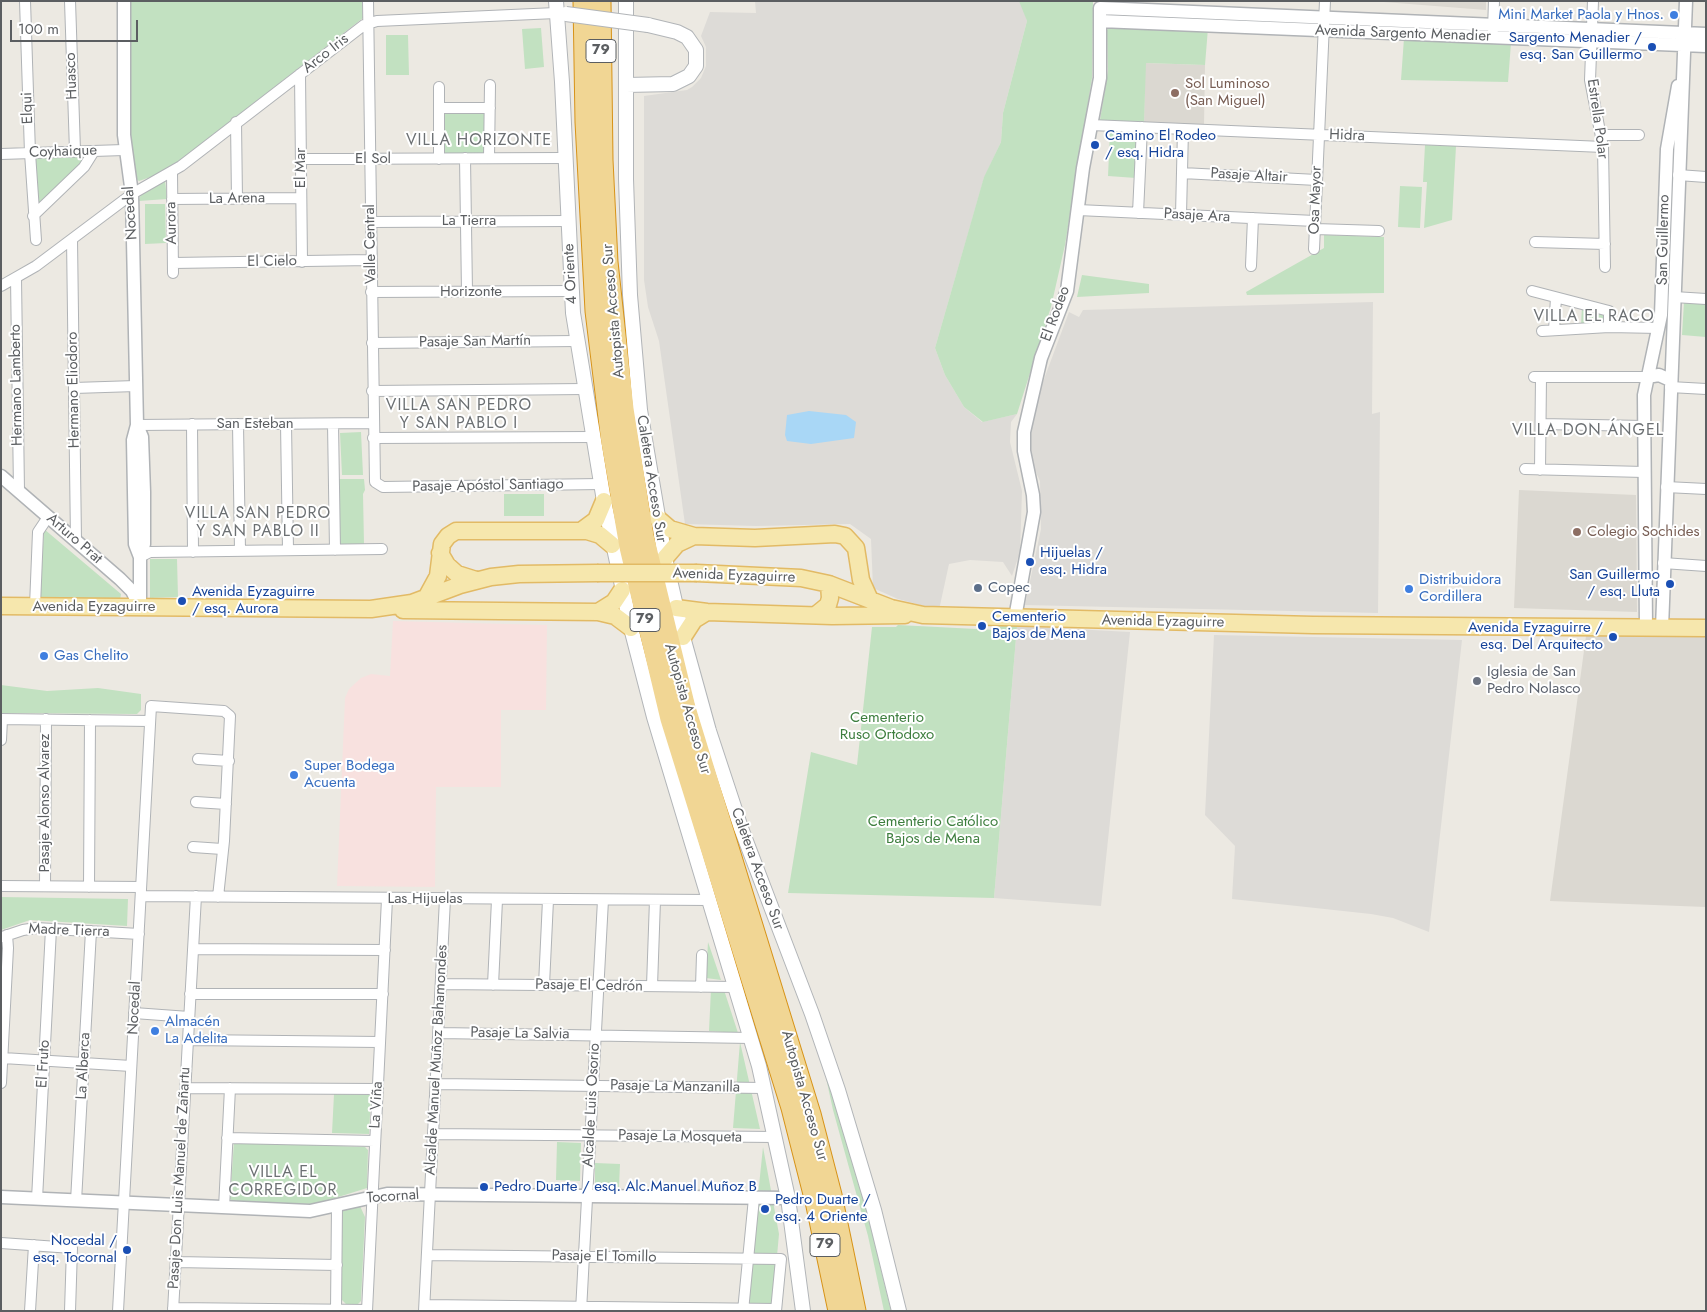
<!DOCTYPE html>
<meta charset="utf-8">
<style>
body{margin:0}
#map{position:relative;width:1707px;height:1312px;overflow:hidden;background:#ece9e2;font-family:Jost,sans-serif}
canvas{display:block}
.frame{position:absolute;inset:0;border:2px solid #5b5e61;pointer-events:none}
.scale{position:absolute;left:10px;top:20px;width:128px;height:22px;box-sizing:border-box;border:2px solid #5b5e61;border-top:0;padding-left:6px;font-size:15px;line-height:18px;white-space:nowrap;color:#5b5e61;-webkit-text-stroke:4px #fff;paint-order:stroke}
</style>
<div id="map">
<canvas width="1707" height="1312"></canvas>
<div class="frame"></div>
<div class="scale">100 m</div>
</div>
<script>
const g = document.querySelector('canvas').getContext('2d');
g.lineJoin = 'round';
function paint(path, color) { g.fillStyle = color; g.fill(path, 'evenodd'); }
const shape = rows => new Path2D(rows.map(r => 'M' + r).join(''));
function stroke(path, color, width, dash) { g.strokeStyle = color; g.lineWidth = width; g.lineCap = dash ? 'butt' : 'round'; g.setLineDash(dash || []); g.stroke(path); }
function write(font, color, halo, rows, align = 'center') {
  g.font = font + ' Jost,sans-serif'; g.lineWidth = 4; g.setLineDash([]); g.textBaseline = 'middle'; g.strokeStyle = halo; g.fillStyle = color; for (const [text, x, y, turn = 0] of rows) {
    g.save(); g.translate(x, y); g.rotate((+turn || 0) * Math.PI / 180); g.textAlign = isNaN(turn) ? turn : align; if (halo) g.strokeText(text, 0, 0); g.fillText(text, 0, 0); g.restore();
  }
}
paint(shape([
 [755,1,1019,1,1022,4,1027,21,1003,113,1001,142,984,178,935,348,945,375,964,407,982,422,1017,414,1011,422,1010,442,1022,491,1020,552,1012,576,1003,562,970,560,949,564,939,610,898,599,873,588,871,539,850,524,756,526,685,524,659,341,648,307,644,280,644,96,687,90,692,87,701,78,706,66,706,47,701,36,710,12,756,13],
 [1373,302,1372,414,1380,412,1378,613,1025,605,1041,529,1040,481,1027,453,1031,414,1069,312,1079,317,1083,310],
 [1017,626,1130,632,1101,906,994,898],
 [1214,635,1462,640,1429,932,1393,918,1371,914,1232,899,1235,846,1205,815]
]), '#dddbd7');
paint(shape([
 [1371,1,1486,1,1486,10],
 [1145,63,1205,65,1204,125,1144,122],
 [1519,490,1636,495,1637,612,1514,608],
 [1706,635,1706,907,1550,901,1586,636]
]), '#dbd8d1');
paint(shape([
 [393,621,547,625,546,710,501,710,501,787,436,787,435,887,337,886,345,698,349,689,361,678,371,674,390,676]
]), '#f8e1df');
paint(shape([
 [131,1,362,1,363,18,165,172,139,181,133,176,131,148],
 [1019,1,1093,1,1092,78,1065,245,1051,307,1017,414,983,422,964,407,945,375,935,348,984,177,1001,142,1003,113,1027,21],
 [1111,26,1208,28,1205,65,1146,63,1144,122,1100,120,1108,71,1107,30],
 [541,28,544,67,525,69,522,29],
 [386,35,408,35,409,75,386,75],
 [1404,38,1511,43,1508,82,1401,80],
 [485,110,486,154,443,155,443,111],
 [1110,132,1139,133,1136,178,1108,176],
 [1425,145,1456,146,1452,220,1424,228,1427,182,1423,182],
 [33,156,89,156,36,206],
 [165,180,167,199,139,201,141,193],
 [1400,186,1422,187,1420,228,1398,227],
 [145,204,165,204,166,243,145,244],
 [1324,235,1384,237,1384,293,1247,295,1246,292,1324,248],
 [1082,275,1149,284,1149,293,1077,297],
 [1684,302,1706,303,1706,337,1682,335],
 [1582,305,1607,312,1606,325,1581,326],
 [361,432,363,475,342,475,340,433],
 [338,479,364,479,365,490,363,494,364,544,337,545],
 [504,494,544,494,544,516,504,516],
 [44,529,121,594,120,601,40,600],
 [150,559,177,559,178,597,150,598],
 [898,625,996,630,998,625,1017,626,994,898,788,893,811,752,857,765,872,627,896,627],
 [1,685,47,691,98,688,141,694,141,710,137,714,1,713],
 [1,897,128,899,127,926,30,920,1,930],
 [708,942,721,980,706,978],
 [711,989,724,990,738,1033,709,1031],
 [740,1042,760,1129,733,1128],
 [823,1064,862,1192,891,1311,884,1311,868,1236,833,1110],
 [334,1094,371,1095,369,1134,332,1133],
 [234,1142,365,1147,368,1150,367,1188,316,1204,234,1202,230,1199],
 [557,1142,581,1143,580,1181,556,1180],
 [763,1147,779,1234,772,1311,746,1311],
 [595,1163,620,1164,619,1187,595,1186],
 [360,1206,365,1217,361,1301,357,1305,347,1305,342,1300,342,1211]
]), '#c2e1c1');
paint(shape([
 [809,411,846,415,856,422,854,438,811,444,787,441,785,435,787,415]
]), '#a9d7f6');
const minor = shape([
 [25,1,30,153,36,240],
 [70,1,75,151],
 [368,1,375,482,383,487,601,484],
 [1593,1,1590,80,1603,147,1605,267],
 [1493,30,1494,1],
 [300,74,302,262],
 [439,87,439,159],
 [439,108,490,108],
 [236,122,237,199],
 [1091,125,1603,147],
 [1602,135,1639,135],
 [1,154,124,150],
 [465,158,467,292],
 [489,158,490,85],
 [301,159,565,158],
 [172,172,173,273],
 [1182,173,1317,180],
 [1678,175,1706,177],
 [172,199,301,198],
 [1078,210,1315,221],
 [1138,213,1142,127],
 [1181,215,1183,129],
 [33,216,84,167,94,151],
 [371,222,568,221],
 [1315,229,1379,231],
 [72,239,76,541],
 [1535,242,1605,244],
 [1314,249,1325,1],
 [173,263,371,260],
 [1251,266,1253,218],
 [16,278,19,491],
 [1,286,36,266,132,194,181,166,364,25,377,21,556,13],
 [1532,291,1609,311,1609,327],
 [371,292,571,291],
 [1674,297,1706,299],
 [1554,330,1556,298],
 [1542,331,1609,327,1659,328],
 [372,343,577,341],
 [1534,377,1647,377],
 [1670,387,1706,389],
 [74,388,136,386],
 [372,391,585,389],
 [192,424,193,552],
 [238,424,240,551],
 [286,424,288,550],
 [333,424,335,550],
 [1541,424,1644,426],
 [137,425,373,423],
 [373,438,593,437],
 [1525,469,1644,472],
 [1540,470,1541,377],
 [1666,487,1706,489],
 [140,557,150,552,382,549],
 [1663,563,1706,566],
 [35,606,38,532,48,517],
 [1,719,150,721],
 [1,740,2,719],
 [198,759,229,761],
 [196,802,226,804],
 [193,847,222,849],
 [1,886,141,887],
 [45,886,46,719],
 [89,887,90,720],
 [141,896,709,900],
 [2,937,23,930,36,928,139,934],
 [193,949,385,950],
 [441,984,737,987],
 [493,985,497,900],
 [544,985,548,900],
 [652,986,655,900],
 [701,987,702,955],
 [190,994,383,994],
 [134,1013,189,1017],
 [439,1033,751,1038],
 [188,1040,380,1042],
 [3,1058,131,1066],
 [1,1083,8,948,7,935],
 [436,1084,764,1088],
 [185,1088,378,1089],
 [433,1134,776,1137],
 [227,1138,375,1141],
 [37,1199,51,929],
 [76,1201,91,931],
 [224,1208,230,1088],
 [1,1243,72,1248,70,1311],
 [427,1255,781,1259,776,1311],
 [176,1262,337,1265],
 [425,1305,776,1309],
 [173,1308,367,1310],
 [336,1310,337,1206],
 [30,1311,34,1245],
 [118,1311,151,706,224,711,230,716,224,841,218,897],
 [173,1311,196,896],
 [367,1311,387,899],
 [424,1311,445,899],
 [581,1311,603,900],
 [743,1311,754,1198]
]);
const tertiary = shape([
 [124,1,124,135,132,194,137,425,133,440,135,544,140,557],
 [1100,21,1706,46],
 [1647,377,1659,375,1670,380],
 [137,425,142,437,144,492,144,544,140,557,140,602],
 [1,476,120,579,132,591,140,607],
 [1015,618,1034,512,1033,495,1024,451,1024,432,1041,358,1067,291,1083,168,1100,78,1100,8,1706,34],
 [1646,628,1644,395,1661,315,1667,149,1678,86],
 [1662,628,1686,1],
 [1,1197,310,1211,387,1194,788,1198]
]);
const secondary = shape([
 [556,1,562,82,573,313,604,501,631,628,654,717,759,1066,788,1198,803,1311],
 [626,1,626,179,630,295,640,410,665,558,683,637,709,731,741,828,812,1014,838,1090,874,1210,899,1311],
 [626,85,673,84,689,76,696,66,696,50,687,37,677,32,648,25]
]);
const primary = shape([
 [656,517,670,529,694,536,755,538,835,534,845,536,856,548,861,580,870,600],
 [581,531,596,520,604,501],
 [440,553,447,565,457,574,476,580],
 [665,558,677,544,694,536],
 [697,573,801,578,829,584,891,608,923,615,1313,625,1706,628],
 [426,598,438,576,442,544,448,536,456,531,587,531,600,535,612,545],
 [1,606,371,609,412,603,460,585,491,577,519,574,597,573],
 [676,608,707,612,832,616,905,615],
 [403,610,598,612,615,616,631,628],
 [598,612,614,602,622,590],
 [817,614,828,605,830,598,829,584],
 [683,637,694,620,707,612]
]);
const motorway = shape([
 [583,1,585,122,595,311,611,442,629,547,670,719,791,1108,816,1206,838,1311],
 [601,1,603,160,608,262,624,409,644,536,686,708,811,1114,832,1195,856,1311]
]);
stroke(minor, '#b0b3b6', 12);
stroke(tertiary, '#b0b3b6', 15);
stroke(secondary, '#b2b5b8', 16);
stroke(primary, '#e2ba65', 19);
stroke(motorway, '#d79318', 21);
stroke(minor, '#fff', 10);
stroke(tertiary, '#fff', 12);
stroke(secondary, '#fff', 14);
stroke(primary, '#f6e7ad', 16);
stroke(motorway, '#f1d694', 19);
const secondaryBridge = shape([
 [566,14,648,25]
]);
const primaryBridge = shape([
 [597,573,697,573]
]);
stroke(secondaryBridge, '#b2b5b8', 16, []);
stroke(primaryBridge, '#e2ba65', 19, []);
stroke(secondaryBridge, '#fff', 14);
stroke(primaryBridge, '#f6e7ad', 16);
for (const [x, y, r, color] of [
 [1674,15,5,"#3f7fe0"],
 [1652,47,5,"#1a4fb4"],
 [1175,93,5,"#8d6e63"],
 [1095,145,5,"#1a4fb4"],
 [1577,532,5,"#8d6e63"],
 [1030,562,5,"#1a4fb4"],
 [1670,584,5,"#1a4fb4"],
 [978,588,5,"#5c6f8a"],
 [1409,589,5,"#3f7fe0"],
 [182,601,5,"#1a4fb4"],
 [982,626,5,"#1a4fb4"],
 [1613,637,5,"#1a4fb4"],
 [44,656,5,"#3f7fe0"],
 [1477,681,5,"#6b7280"],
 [294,775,5,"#3f7fe0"],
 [155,1031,5,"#3f7fe0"],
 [484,1187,5,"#1a4fb4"],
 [765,1209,5,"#1a4fb4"],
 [127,1250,5,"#1a4fb4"]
]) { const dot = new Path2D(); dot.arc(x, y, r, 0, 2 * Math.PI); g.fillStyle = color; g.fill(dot); stroke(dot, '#fff', 2); }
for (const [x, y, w] of [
 [601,51,30],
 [645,620,30],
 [825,1245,30]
]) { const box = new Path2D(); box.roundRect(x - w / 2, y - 11.5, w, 23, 4); g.fillStyle = '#fff'; g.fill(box); stroke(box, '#5b5e61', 1); }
write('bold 14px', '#5b5e61', null, [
 ["79",601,51],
 ["79",645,620],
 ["79",825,1245]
]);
write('15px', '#366cbe', '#fff', [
 ["Mini Market Paola y Hnos.",1664,15,"right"],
 ["Distribuidora",1419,580],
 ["Cordillera",1419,597],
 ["Gas Chelito",54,656],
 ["Super Bodega",304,766],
 ["Acuenta",304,783],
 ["Almacén",165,1022],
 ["La Adelita",165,1039]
], 'left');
write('15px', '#5b5e61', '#fff', [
 ["Avenida Sargento Menadier",1403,34,2],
 ["Arco Iris",326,54,-38],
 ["Huasco",72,76,-92],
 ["Elqui",28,108,-92],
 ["Estrella Polar",1597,119,82],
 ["Hidra",1347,136,2],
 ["Coyhaique",63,152,-2],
 ["El Sol",373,159],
 ["El Mar",301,168,-90],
 ["Pasaje Altair",1249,176,3],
 ["La Arena",237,199,-1],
 ["Osa Mayor",1316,200,-88],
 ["Nocedal",131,213,-94],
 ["Pasaje Ara",1197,216,3],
 ["La Tierra",469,221],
 ["Aurora",172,223,-91],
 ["San Guillermo",1664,240,-89],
 ["Valle Central",371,244,-91],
 ["El Cielo",272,262,-1],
 ["4 Oriente",571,274,-93],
 ["Horizonte",471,292],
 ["Autopista Acceso Sur",614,311,-95],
 ["El Rodeo",1056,314,-70],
 ["Pasaje San Martín",475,342,-1],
 ["Hermano Lamberto",17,385,-91],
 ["Hermano Eliodoro",74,390,-91],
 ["San Esteban",255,424],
 ["Caletera Acceso Sur",651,479,81],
 ["Pasaje Apóstol Santiago",488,486,-1],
 ["Arturo Prat",74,539,41],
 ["Avenida Eyzaguirre",734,576,2],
 ["Avenida Eyzaguirre",94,607],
 ["Avenida Eyzaguirre",1163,622,1],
 ["Autopista Acceso Sur",687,709,74],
 ["Pasaje Alonso Alvarez",45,803,-90],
 ["Caletera Acceso Sur",757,869,70],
 ["Las Hijuelas",425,899],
 ["Madre Tierra",69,931,2],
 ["Pasaje El Cedrón",589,986,1],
 ["Nocedal",135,1008,-87],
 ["Pasaje La Salvia",520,1034,1],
 ["Alcalde Manuel Muñoz Bahamondes",437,1060,-87],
 ["El Fruto",44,1064,-87],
 ["La Alberca",84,1066,-87],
 ["Pasaje La Manzanilla",675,1087,1],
 ["Autopista Acceso Sur",804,1096,74],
 ["La Viña",377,1105,-87],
 ["Alcalde Luis Osorio",592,1105,-87],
 ["Pasaje La Mosqueta",680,1137,1],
 ["Pasaje Don Luis Manuel de Zañartu",180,1178,-87],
 ["Tocornal",393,1197,-4],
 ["Pasaje El Tomillo",604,1257,1]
]);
write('15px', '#164399', '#fff', [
 ["Sargento Menadier /",1642,38,"right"],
 ["esq. San Guillermo",1642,55,"right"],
 ["Camino El Rodeo",1105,136],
 ["/ esq. Hidra",1105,153],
 ["Hijuelas /",1040,553],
 ["esq. Hidra",1040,570],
 ["San Guillermo",1660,575,"right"],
 ["/ esq. Lluta",1660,592,"right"],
 ["Avenida Eyzaguirre",192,592],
 ["/ esq. Aurora",192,609],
 ["Cementerio",992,617],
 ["Bajos de Mena",992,634],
 ["Avenida Eyzaguirre /",1603,628,"right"],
 ["esq. Del Arquitecto",1603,645,"right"],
 ["Pedro Duarte / esq. Alc.Manuel Muñoz B",494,1187],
 ["Pedro Duarte /",775,1200],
 ["esq. 4 Oriente",775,1217],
 ["Nocedal /",117,1241,"right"],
 ["esq. Tocornal",117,1258,"right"]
], 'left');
write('15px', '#785e54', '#fff', [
 ["Sol Luminoso",1185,84],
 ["(San Miguel)",1185,101],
 ["Colegio Sochides",1587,532]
], 'left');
write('15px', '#4e5e75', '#fff', [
 ["Copec",988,588]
], 'left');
write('15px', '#5b616d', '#fff', [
 ["Iglesia de San",1487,672],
 ["Pedro Nolasco",1487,689]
], 'left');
write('15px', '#3d7e3e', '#fff', [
 ["Cementerio",887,718],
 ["Ruso Ortodoxo",887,735],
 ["Cementerio Católico",933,822],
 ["Bajos de Mena",933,839]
]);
g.letterSpacing = '1px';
write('16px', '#6c7073', '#fff', [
 ["VILLA HORIZONTE",479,141],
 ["VILLA EL RACO",1594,317],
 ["VILLA SAN PEDRO",459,406],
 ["Y SAN PABLO I",459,424],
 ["VILLA DON ÁNGEL",1588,431],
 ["VILLA SAN PEDRO",258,514],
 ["Y SAN PABLO II",258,532],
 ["VILLA EL",283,1173],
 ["CORREGIDOR",283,1191]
]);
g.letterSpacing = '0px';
</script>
